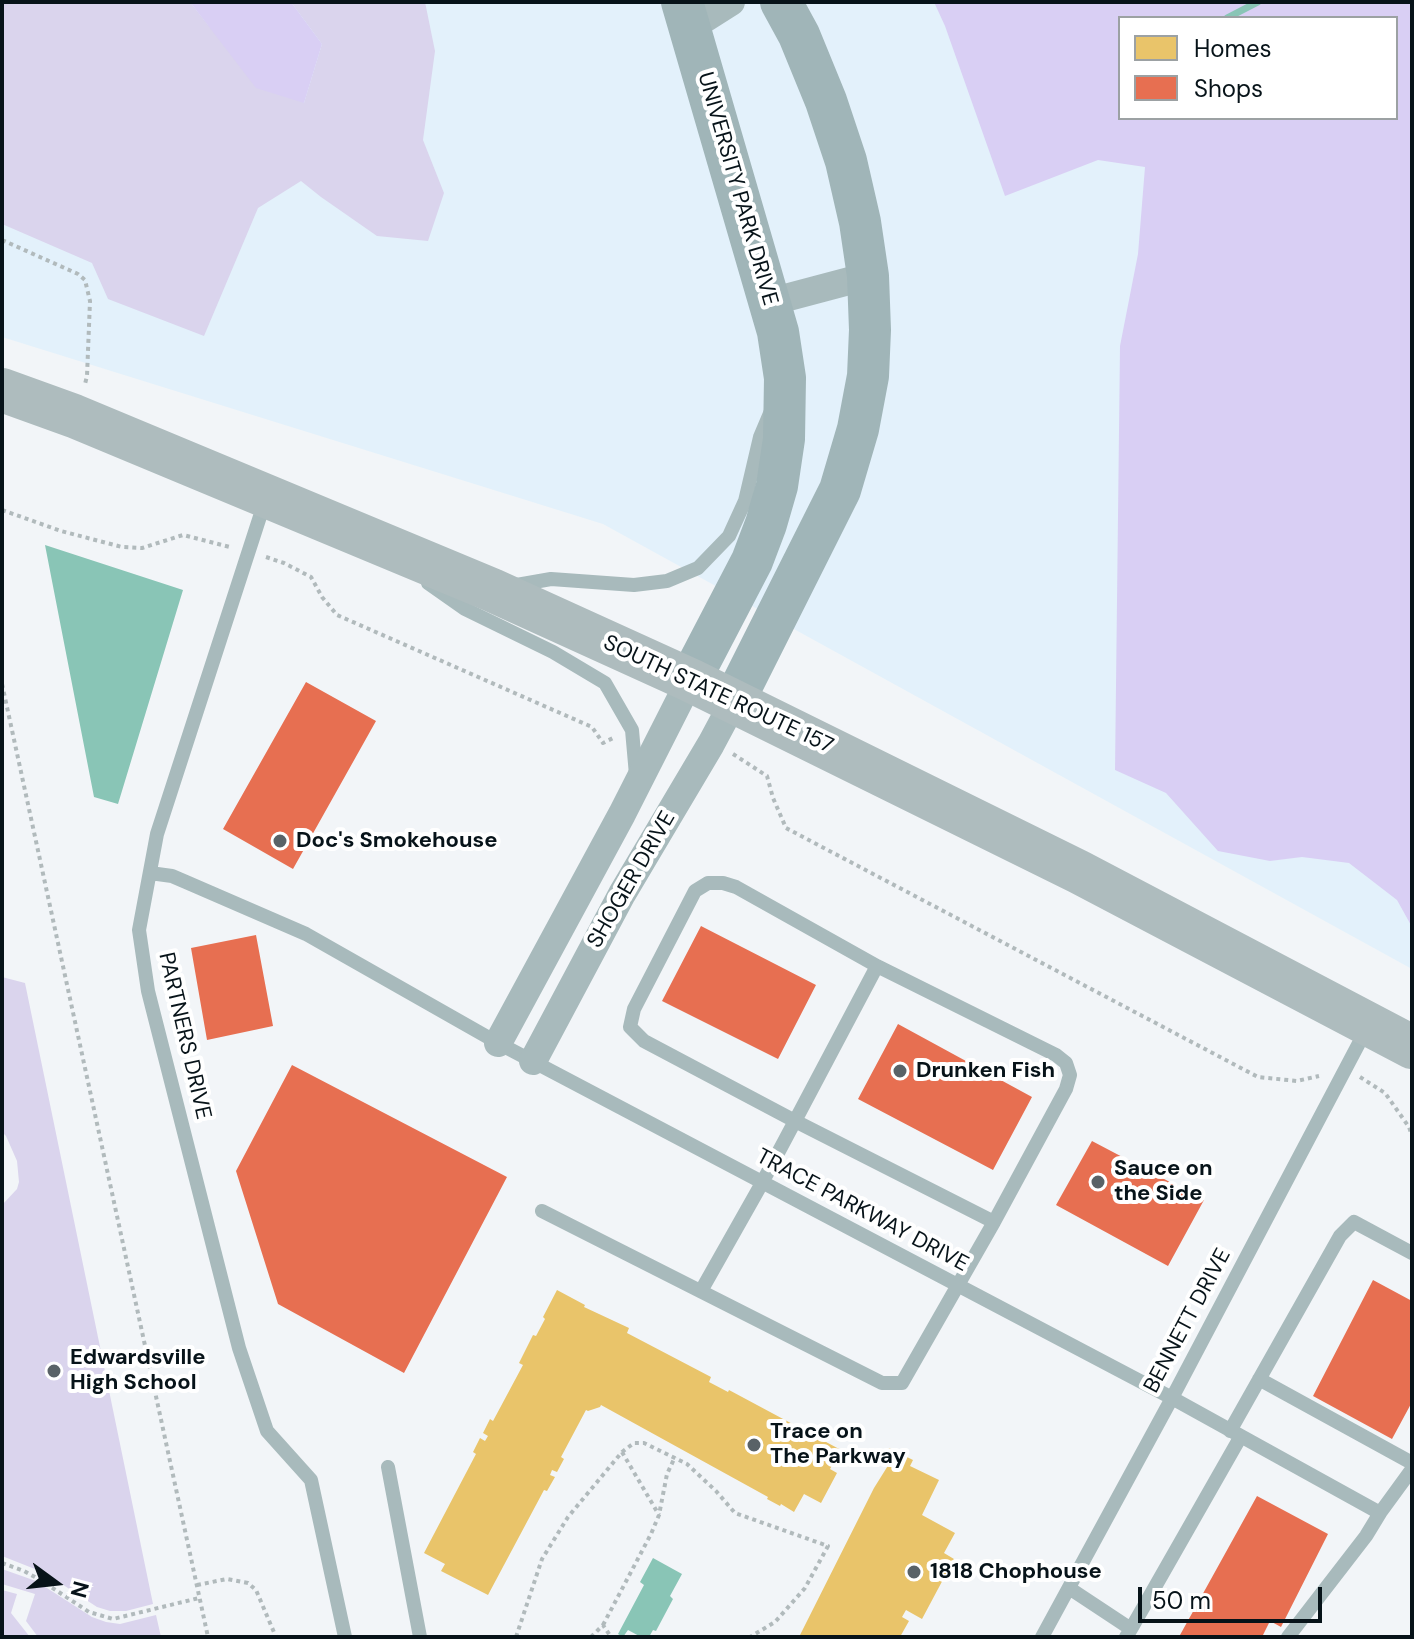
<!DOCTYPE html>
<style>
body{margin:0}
#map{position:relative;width:1414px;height:1639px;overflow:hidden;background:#f2f5f8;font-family:"DM Sans",sans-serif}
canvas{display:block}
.frame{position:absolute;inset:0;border:4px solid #071319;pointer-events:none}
.legend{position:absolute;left:1118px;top:16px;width:280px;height:104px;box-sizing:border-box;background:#fff;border:2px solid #9ca1a3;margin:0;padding:10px 14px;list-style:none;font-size:24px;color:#071319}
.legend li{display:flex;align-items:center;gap:16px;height:40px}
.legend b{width:40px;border:2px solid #9ca1a3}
.north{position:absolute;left:16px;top:1543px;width:80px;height:80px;-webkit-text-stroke:6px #fff;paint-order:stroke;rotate:105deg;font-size:22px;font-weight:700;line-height:32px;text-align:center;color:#071319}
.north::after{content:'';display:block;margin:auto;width:28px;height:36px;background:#071319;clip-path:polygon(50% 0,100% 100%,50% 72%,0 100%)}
.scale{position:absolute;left:1138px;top:1587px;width:184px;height:36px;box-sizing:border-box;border:4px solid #071319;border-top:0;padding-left:10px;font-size:24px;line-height:28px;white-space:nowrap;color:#071319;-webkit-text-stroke:6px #fff;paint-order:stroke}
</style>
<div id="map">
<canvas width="1414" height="1639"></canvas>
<div class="frame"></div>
<ul class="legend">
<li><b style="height:22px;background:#e9c46a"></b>Homes</li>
<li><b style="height:22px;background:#e76f51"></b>Shops</li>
</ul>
<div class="north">N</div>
<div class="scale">50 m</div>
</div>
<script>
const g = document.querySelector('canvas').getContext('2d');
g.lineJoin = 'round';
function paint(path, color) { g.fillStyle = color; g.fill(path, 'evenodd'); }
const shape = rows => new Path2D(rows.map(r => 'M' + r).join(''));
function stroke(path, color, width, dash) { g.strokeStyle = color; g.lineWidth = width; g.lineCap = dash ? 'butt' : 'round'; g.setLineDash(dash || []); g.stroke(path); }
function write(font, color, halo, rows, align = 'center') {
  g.font = font + ' "DM Sans",sans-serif'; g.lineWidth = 8; g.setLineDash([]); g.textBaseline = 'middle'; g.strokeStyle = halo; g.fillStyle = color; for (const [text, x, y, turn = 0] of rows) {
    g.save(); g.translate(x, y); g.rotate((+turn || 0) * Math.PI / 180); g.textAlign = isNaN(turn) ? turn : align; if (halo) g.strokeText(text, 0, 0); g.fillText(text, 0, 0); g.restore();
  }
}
paint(shape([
 [2,2,1412,2,1412,969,603,524,2,337],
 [1120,18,1396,18,1396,118,1120,118]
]), '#e3f1fb');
paint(shape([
 [2,2,190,2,208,25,304,103,322,44,291,2,425,2,435,51,423,140,444,193,428,241,377,236,321,197,301,181,258,208,204,336,108,299,92,263,2,224],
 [2,977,25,983,153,1604,126,1611,110,1611,97,1607,45,1573,2,1556,2,1205,17,1189,19,1182,17,1161,6,1136,2,1132],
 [2,1569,36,1581,92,1617,106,1622,120,1624,156,1615,161,1637,38,1637,26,1621,35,1594,2,1584],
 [2,1590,17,1594,11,1613,30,1637,2,1637]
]), '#dad4ed');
paint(shape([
 [190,2,291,2,322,44,304,103,256,88],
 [934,2,1412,2,1412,927,1397,900,1349,863,1302,857,1270,861,1218,851,1166,793,1115,770,1120,346,1138,254,1145,167,1098,160,1005,196,945,26],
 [1120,18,1396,18,1396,118,1120,118]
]), '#d9cff4');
paint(shape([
 [45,545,183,590,118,804,94,797],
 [653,1558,682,1574,670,1596,673,1599,656,1631,653,1630,649,1637,641,1637,628,1630,623,1637,618,1634,644,1585,640,1582]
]), '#89c5b6');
paint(shape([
 [557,1290,585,1305,584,1307,629,1328,627,1333,711,1377,709,1382,728,1392,729,1390,841,1450,830,1469,837,1473,821,1503,804,1494,794,1512,781,1504,780,1506,767,1499,768,1497,601,1405,600,1407,588,1411,586,1410,561,1457,564,1459,557,1472,552,1470,550,1475,555,1477,547,1491,544,1490,488,1595,441,1571,445,1564,424,1553,476,1454,473,1452,480,1438,485,1441,488,1436,483,1433,490,1419,493,1421,523,1365,519,1363,533,1335,536,1336,545,1319,543,1317],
 [889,1448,913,1460,910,1466,939,1480,922,1515,955,1533,944,1553,954,1559,922,1619,906,1610,902,1617,909,1621,900,1637,799,1637,874,1488,889,1464,883,1460]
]), '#e9c46a');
paint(shape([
 [306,682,376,721,293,869,223,829],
 [701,926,816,985,778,1059,662,1001],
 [256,935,273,1026,207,1040,191,948],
 [898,1024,1032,1097,993,1170,858,1099],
 [292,1065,507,1177,404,1373,278,1304,236,1171],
 [1092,1141,1204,1200,1168,1266,1056,1205],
 [1373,1280,1412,1301,1412,1402,1392,1439,1313,1396],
 [1257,1496,1328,1534,1281,1627,1270,1621,1262,1637,1183,1637,1180,1635]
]), '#e76f51');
stroke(shape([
 [1227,18,1258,2]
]), '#89c5b6', 7);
stroke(shape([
 [2,240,78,274,85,280,90,301,87,376,85,384],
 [2,510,61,531,122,547,142,548,183,535,230,547],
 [266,557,284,563,311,577,322,597,337,615,592,727,603,743,615,737],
 [2,684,208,1637],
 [733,754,767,776,773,798,786,828,1258,1077,1297,1081,1319,1076],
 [1360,1077,1385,1093,1409,1127,1412,1136],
 [622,1452,659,1515],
 [2,1563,24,1571,42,1581,89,1612,113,1619,199,1598],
 [197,1585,227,1579,248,1583,256,1590,276,1637],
 [603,1625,651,1534,659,1515,667,1474,675,1457],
 [516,1637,542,1559,568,1517,622,1452,634,1443,644,1443,687,1464,716,1491,735,1513,828,1546,805,1588,775,1622,750,1637],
 [591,1637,603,1625,611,1637]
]), '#b1babc', 4, [4, 4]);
stroke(shape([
 [265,501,157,834,139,930,148,991,239,1348,267,1431,311,1480,345,1637],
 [428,583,465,609,553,652,605,683,632,730,636,775],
 [511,586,551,579,634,585,667,581,698,568,729,536,745,501,760,437,771,411],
 [150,873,172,876,186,882,306,934,498,1043,1172,1398,1380,1513,1366,1536,1288,1637],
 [877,966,1056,1055,1066,1063,1070,1075,1066,1089,994,1222],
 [542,1211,882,1383,902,1383,994,1222,795,1121,644,1041,630,1027,634,1009,695,891,708,883,723,883,736,887,877,966,795,1121,762,1183,701,1291],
 [1259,1379,1412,1463],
 [1230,1431,1340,1236,1354,1222,1412,1253],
 [388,1467,420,1637],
 [1380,1513,1412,1469],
 [1069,1588,1131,1629,1126,1637],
 [1131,1629,1241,1436],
 [1042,1637,1172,1398,1367,1028]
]), '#a8babc', 14);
stroke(shape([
 [690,28,731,2],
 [770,302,868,276],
 [498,1043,622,814,690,680],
 [533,1061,622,894,711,744,734,701]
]), '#a8babc', 28);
stroke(shape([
 [682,2,778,332,785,378,784,439,777,486,766,524,752,561,690,680],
 [734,701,840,490,858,429,868,376,870,330,868,276,860,222,846,161,826,101,799,35,781,2]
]), '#a0b5b8', 42);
stroke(shape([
 [2,390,74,416,492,590,690,680,1079,872,1412,1047]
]), '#aebcbe', 44);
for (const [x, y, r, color] of [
 [280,841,8,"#596267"],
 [900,1071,8,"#596267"],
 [1098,1182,8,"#596267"],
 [54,1371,8,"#596267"],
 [754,1445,8,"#596267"],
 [914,1572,8,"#596267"]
]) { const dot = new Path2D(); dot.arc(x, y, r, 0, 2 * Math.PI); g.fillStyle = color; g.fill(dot); stroke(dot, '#fff', 3); }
write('22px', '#071319', '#fff', [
 ["UNIVERSITY PARK DRIVE",737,189,74],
 ["SOUTH STATE ROUTE 157",718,695,25],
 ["SHOGER DRIVE",632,880,-60],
 ["PARTNERS DRIVE",184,1036,77],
 ["TRACE PARKWAY DRIVE",862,1211,28],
 ["BENNETT DRIVE",1188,1321,-62]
]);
write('bold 22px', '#071319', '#fff', [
 ["Doc's Smokehouse",296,841],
 ["Drunken Fish",916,1071],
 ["Sauce on",1114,1169],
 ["the Side",1114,1194],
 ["Edwardsville",70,1358],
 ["High School",70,1383],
 ["Trace on",770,1432],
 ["The Parkway",770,1457],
 ["1818 Chophouse",930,1572]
], 'left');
</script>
